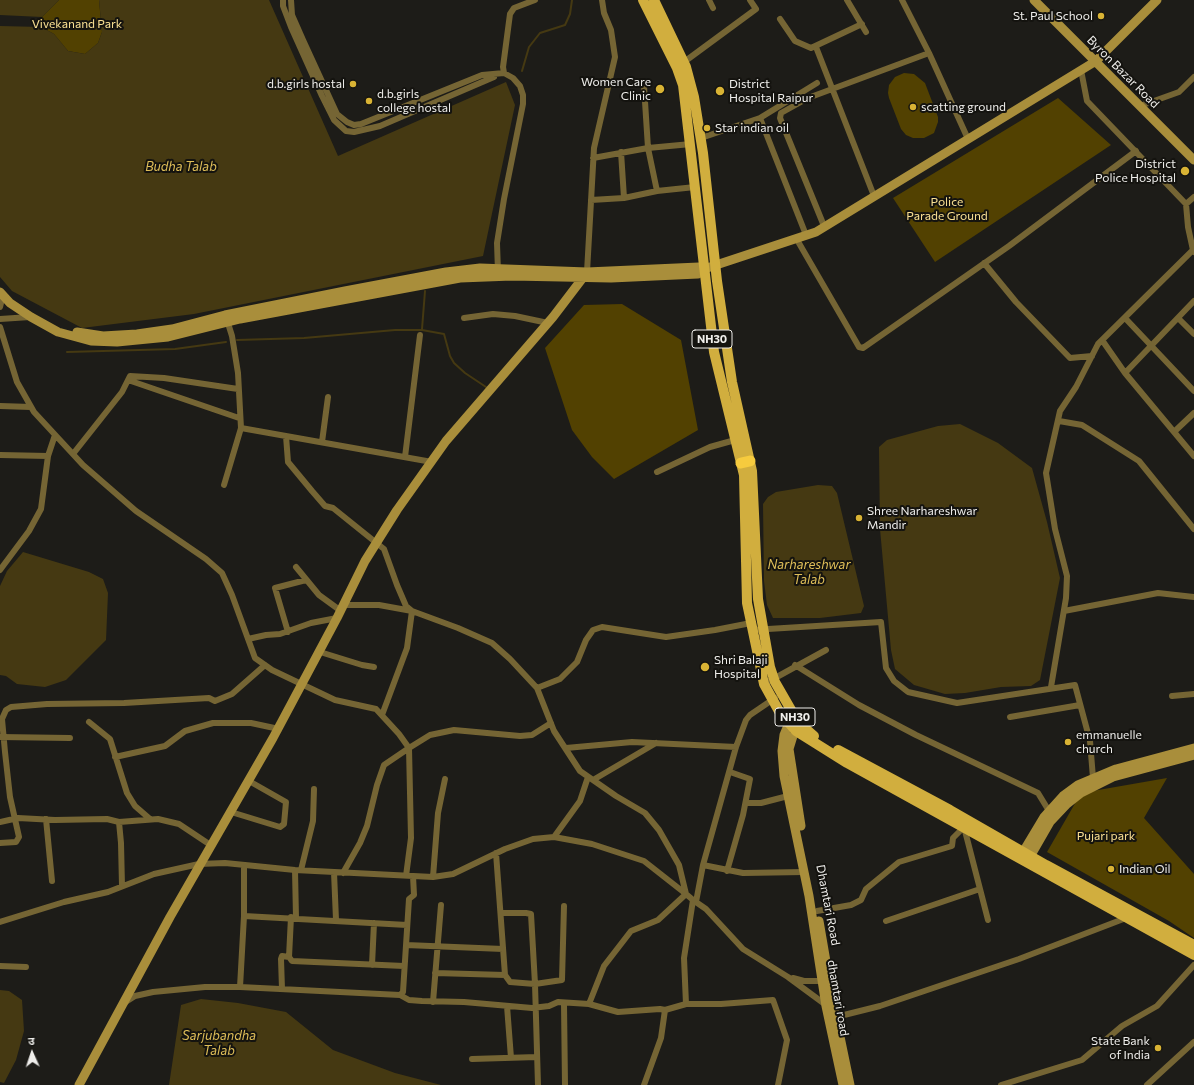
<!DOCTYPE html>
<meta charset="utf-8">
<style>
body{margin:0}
#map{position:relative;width:1194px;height:1085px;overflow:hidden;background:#1d1c18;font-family:Commissioner,"Noto Sans Devanagari",sans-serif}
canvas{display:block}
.north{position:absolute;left:12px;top:1033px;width:40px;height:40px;-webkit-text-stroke:3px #14130f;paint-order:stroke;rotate:357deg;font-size:11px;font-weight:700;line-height:16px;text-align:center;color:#efeeeb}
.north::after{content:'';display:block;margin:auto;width:14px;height:18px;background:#efeeeb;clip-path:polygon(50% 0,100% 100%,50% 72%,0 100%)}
</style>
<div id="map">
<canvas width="1194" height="1085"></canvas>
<div class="north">उ</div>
</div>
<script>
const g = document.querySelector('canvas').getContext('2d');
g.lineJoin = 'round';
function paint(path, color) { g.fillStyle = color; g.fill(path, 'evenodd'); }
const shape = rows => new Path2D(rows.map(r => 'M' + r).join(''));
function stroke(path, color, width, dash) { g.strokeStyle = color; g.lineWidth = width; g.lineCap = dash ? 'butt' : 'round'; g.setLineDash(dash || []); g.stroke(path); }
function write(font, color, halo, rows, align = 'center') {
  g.font = font + ' Commissioner,sans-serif'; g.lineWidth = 4; g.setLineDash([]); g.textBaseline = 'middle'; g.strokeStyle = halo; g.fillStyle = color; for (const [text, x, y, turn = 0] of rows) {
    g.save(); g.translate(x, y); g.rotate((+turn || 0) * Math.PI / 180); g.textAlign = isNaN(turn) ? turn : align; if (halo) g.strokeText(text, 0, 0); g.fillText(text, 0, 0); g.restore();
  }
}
paint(shape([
 [59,0,99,0,102,32,98,43,85,54,68,51,54,34,41,27,42,17],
 [904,73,914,74,925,83,938,117,938,122,934,133,924,138,913,138,906,135,901,129,889,98,888,93,889,85,895,77],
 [1058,98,1111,145,935,262,893,198],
 [622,304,681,340,698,430,614,479,592,457,572,430,545,348,584,305],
 [1167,778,1144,818,1194,874,1194,938,1169,921,1047,852,1081,793]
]), '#524101');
paint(shape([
 [0,0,59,0,42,17,0,15],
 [99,0,269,0,338,156,506,82,515,105,483,256,194,314,82,328,12,291,0,277,0,26,41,27,54,34,68,51,85,54,98,43,102,32],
 [960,424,998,443,1032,468,1047,522,1060,578,1040,680,1031,686,1001,687,965,693,945,694,914,685,895,669,891,650,880,529,879,447,887,440,938,426],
 [818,485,832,486,837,493,864,606,861,613,820,618,773,618,767,605,764,581,763,504,768,497,776,492],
 [23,552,89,572,103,579,108,593,106,640,66,680,45,687,17,684,6,676,0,675,0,586,7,571],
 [0,990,9,991,22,1000,24,1031,16,1060,4,1083,0,1082],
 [201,999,238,1003,286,1012,333,1050,395,1073,441,1085,169,1085,181,1005]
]), '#453912');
stroke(shape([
 [522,71,529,47,540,33,565,25,570,14,572,0],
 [422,329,425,291],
 [237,340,304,338,395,330,422,330,444,334,450,356,454,363,465,373,486,387],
 [67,352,175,349,226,342]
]), '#453912', 2);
stroke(shape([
 [283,0,283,6,291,27,322,96,334,120,346,131,354,132,380,126,494,77],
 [291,0,292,15,303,40,337,114,347,122,354,125,361,124,482,75,504,73,513,78,520,86,523,95,523,104,504,199,497,243,498,272],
 [709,0,713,8],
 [847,0,866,32],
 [902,0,929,53,968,139],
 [780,19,795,41,811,48,862,24],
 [816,47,874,196],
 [684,62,756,9,750,0],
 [1081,70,1087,101,1186,204,1188,227,1193,250],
 [504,73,503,67,510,14,514,8,535,0],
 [644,86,648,148,657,191],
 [1140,106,1179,92,1194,77],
 [760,118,806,235],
 [701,138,760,118,817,83],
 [621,152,624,198],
 [593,158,648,148,691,144],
 [591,200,624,198,657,191,695,187],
 [1186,204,1194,197],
 [824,226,780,118,781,113,808,98,929,53],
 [796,238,855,340,859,347,863,348,1009,246,1136,151],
 [984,263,1016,302,1070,358,1092,356],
 [587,272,594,148,615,57,611,30,604,13,602,0],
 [0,307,3,295],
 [464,318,493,314,515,316,548,323],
 [1125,318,1194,391],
 [1178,318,1194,334],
 [0,319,30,317],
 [227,320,232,336,238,373,241,428,432,462],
 [0,327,17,382,34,412,83,465,136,511,206,559,222,573,232,595,255,658,272,670,335,700,376,709,399,734,409,748,411,838,406,876],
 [1102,340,1125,373,1194,456],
 [1125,373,1194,301],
 [128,380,239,418],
 [0,406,31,407],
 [1059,421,1082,425,1139,461,1194,529],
 [1175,431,1194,413],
 [286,436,288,462,312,491,325,506,333,508,384,549,397,585,406,606,412,611,458,628,492,643,510,659,537,688,554,731,580,771,616,796,645,813,659,830,679,865,686,894,693,900,706,909,743,949,788,977,826,1005],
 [322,442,328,397],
 [73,454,122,392,130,376,164,378,238,389],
 [0,455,48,456],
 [405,457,420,335],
 [657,472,710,447,735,440],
 [224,485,241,428],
 [296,567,319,595,341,611],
 [0,570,29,531,41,509,48,456,55,435],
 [344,605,379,605,412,611,407,648,382,715],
 [1064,611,1158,593,1194,597],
 [752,630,881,622,886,668,894,681,908,692,957,703,1075,685,1090,741,1093,778],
 [288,632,275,588,306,580],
 [248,639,266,635,280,634,311,623,337,618],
 [320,652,362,665,374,667],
 [795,665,859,705,916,735,1038,793,1049,811],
 [764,684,826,650],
 [1051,687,1066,598,1067,576,1055,529,1046,473,1060,411,1076,387,1098,344,1193,250,1194,252],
 [537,688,560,679,577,662,586,640,593,630,602,627,666,637,715,630,751,623],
 [1172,696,1194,694],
 [1010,717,1080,705],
 [89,722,110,739,127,793,135,806,150,819],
 [0,737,70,738],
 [566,748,632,742,736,747],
 [115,757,165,746,185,731,213,723,251,723,279,729],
 [593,780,656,743],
 [746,803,761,803,788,796],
 [231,812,280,827,284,824,286,802,249,781],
 [46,819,52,881],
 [0,822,18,818,55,820,107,819,119,822,158,819,179,824,212,846],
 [119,822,121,843,122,886],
 [554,837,580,801,588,777],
 [0,843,16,842,19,837,10,797,5,752,2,719,6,710,11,707,47,704,124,703,209,698,215,701,232,694,265,665],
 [496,853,505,975,510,982,535,984,538,1085],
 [703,865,743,873,804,872],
 [295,870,296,918],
 [301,870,313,821,314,789],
 [727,871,743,815,750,779,730,772],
 [334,872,336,920],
 [343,873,360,843,367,826,377,785,384,765,409,748,430,735,454,730,520,736,532,735,551,723],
 [433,877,438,813,445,779],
 [696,902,703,865,736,747,746,720,750,715,775,698],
 [817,911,851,905,861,900,866,889,899,862,952,846,953,838,964,827,988,920],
 [501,913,526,913,531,914,535,984,562,980,564,906],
 [244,916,407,925],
 [291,917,289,957,292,961,404,966],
 [886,921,980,889],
 [0,922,64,902,108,892,154,874,199,864,225,863,295,870,433,877,453,874,505,849,533,839,554,837,592,844,644,861,686,894,658,920,631,931,604,966,589,1004,618,1012,660,1009,665,1010,686,1004,721,1004,773,1000,787,1040,778,1085],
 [406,945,503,949],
 [372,965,374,923],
 [0,966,26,967],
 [435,973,505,975],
 [793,978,804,981,823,981],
 [240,987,244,916,244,865],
 [282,989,281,959,282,956,289,957],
 [400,995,403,992,409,899,414,895,413,876],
 [433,1002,441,905],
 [124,1003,135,996,153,992,205,987,240,987,400,995,409,1000,422,1001,464,1002,532,1008,549,1006,558,1002,589,1004],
 [564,1004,565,1085],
 [686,1004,684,958,693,900],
 [507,1006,511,1058],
 [836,1017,880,1006,1019,959,1126,918],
 [472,1059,537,1057],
 [644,1085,661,1038,665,1010],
 [1001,1085,1082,1060,1122,1026,1157,1006,1194,965],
 [1147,1085,1194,1042]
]), '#756534', 6);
stroke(shape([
 [1034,0,1194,160],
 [0,292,10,303,31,317,58,332,91,341,117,342,168,337,240,319,460,278,512,276,611,278,698,274,704,269,816,232,1096,61,1157,0],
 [77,332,103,336,137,334,172,329,225,315,345,291,446,272,480,268,587,272,699,267,704,269],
 [793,719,789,723,784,735,782,751,784,776,809,896,826,1006,843,1085],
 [801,826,789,749,793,736,801,726],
 [1020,857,1044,817,1063,796,1078,785,1116,769,1194,748],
 [1027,862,1050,822,1067,804,1081,793,1113,777,1194,755],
 [819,921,834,1008,850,1085],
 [79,1085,170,917,273,738,337,618,365,561,397,510,446,441,553,317,585,275]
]), '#a98e3b', 9);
stroke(shape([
 [643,0,677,68,683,85,714,352,744,475,747,603,764,684,780,713,796,731,847,763,1194,955],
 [654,0,686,67,694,97,703,153,717,281,732,382,752,471,758,599,770,667,775,682,798,722,814,736],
 [838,750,950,810,1046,865,1194,945]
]), '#d1ae3e', 10);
stroke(shape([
 [741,463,750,461]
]), '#f6cb3e', 11);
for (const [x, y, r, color] of [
 [1101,16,4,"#d9b334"],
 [353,84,4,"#d9b334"],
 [660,89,5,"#d9b334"],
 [720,91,5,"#d9b334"],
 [369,101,4,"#d9b334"],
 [913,107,4,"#d9b334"],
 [707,128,4,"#d9b334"],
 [1185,171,5,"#d9b334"],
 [859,518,4,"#d9b334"],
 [705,667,5,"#d9b334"],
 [1068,742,4,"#d9b334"],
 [1111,869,4,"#d9b334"],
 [1158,1048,4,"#d9b334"]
]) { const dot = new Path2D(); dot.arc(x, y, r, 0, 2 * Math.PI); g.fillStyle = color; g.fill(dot); stroke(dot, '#14130f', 1.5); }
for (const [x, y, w] of [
 [712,339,40],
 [795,717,40]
]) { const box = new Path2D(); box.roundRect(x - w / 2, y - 9, w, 18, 3); g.fillStyle = '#14130f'; g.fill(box); stroke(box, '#efeeeb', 1); }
write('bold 11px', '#efeeeb', null, [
 ["NH30",712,339],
 ["NH30",795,717]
]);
write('12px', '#efeeeb', '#14130f', [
 ["St. Paul School",1093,16,"right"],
 ["Women Care",651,82,"right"],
 ["Clinic",651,96,"right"],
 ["d.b.girls hostal",345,84,"right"],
 ["District",729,84],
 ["Hospital Raipur",729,98],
 ["d.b.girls",377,94],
 ["college hostal",377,108],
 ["scatting ground",921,107],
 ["Star indian oil",715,128],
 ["District",1176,164,"right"],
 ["Police Hospital",1176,178,"right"],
 ["Shree Narhareshwar",867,511],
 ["Mandir",867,525],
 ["Shri Balaji",714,660],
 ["Hospital",714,674],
 ["emmanuelle",1076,735],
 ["church",1076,749],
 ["Indian Oil",1119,869],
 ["State Bank",1150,1041,"right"],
 ["of India",1150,1055,"right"]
], 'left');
write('12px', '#fbe193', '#14130f', [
 ["Vivekanand Park",77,24],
 ["Police",947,202],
 ["Parade Ground",947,216],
 ["Pujari park",1106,836]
]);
write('12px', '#efeeeb', '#14130f', [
 ["Byron Bazar Road",1123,72,45],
 ["Dhamtari Road",828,905,79],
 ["dhamtari road",838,998,80]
]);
write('italic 13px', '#dfbe58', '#14130f', [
 ["Budha Talab",181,167],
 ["Narhareshwar",809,565],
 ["Talab",809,580],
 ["Sarjubandha",219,1036],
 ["Talab",219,1051]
]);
</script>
